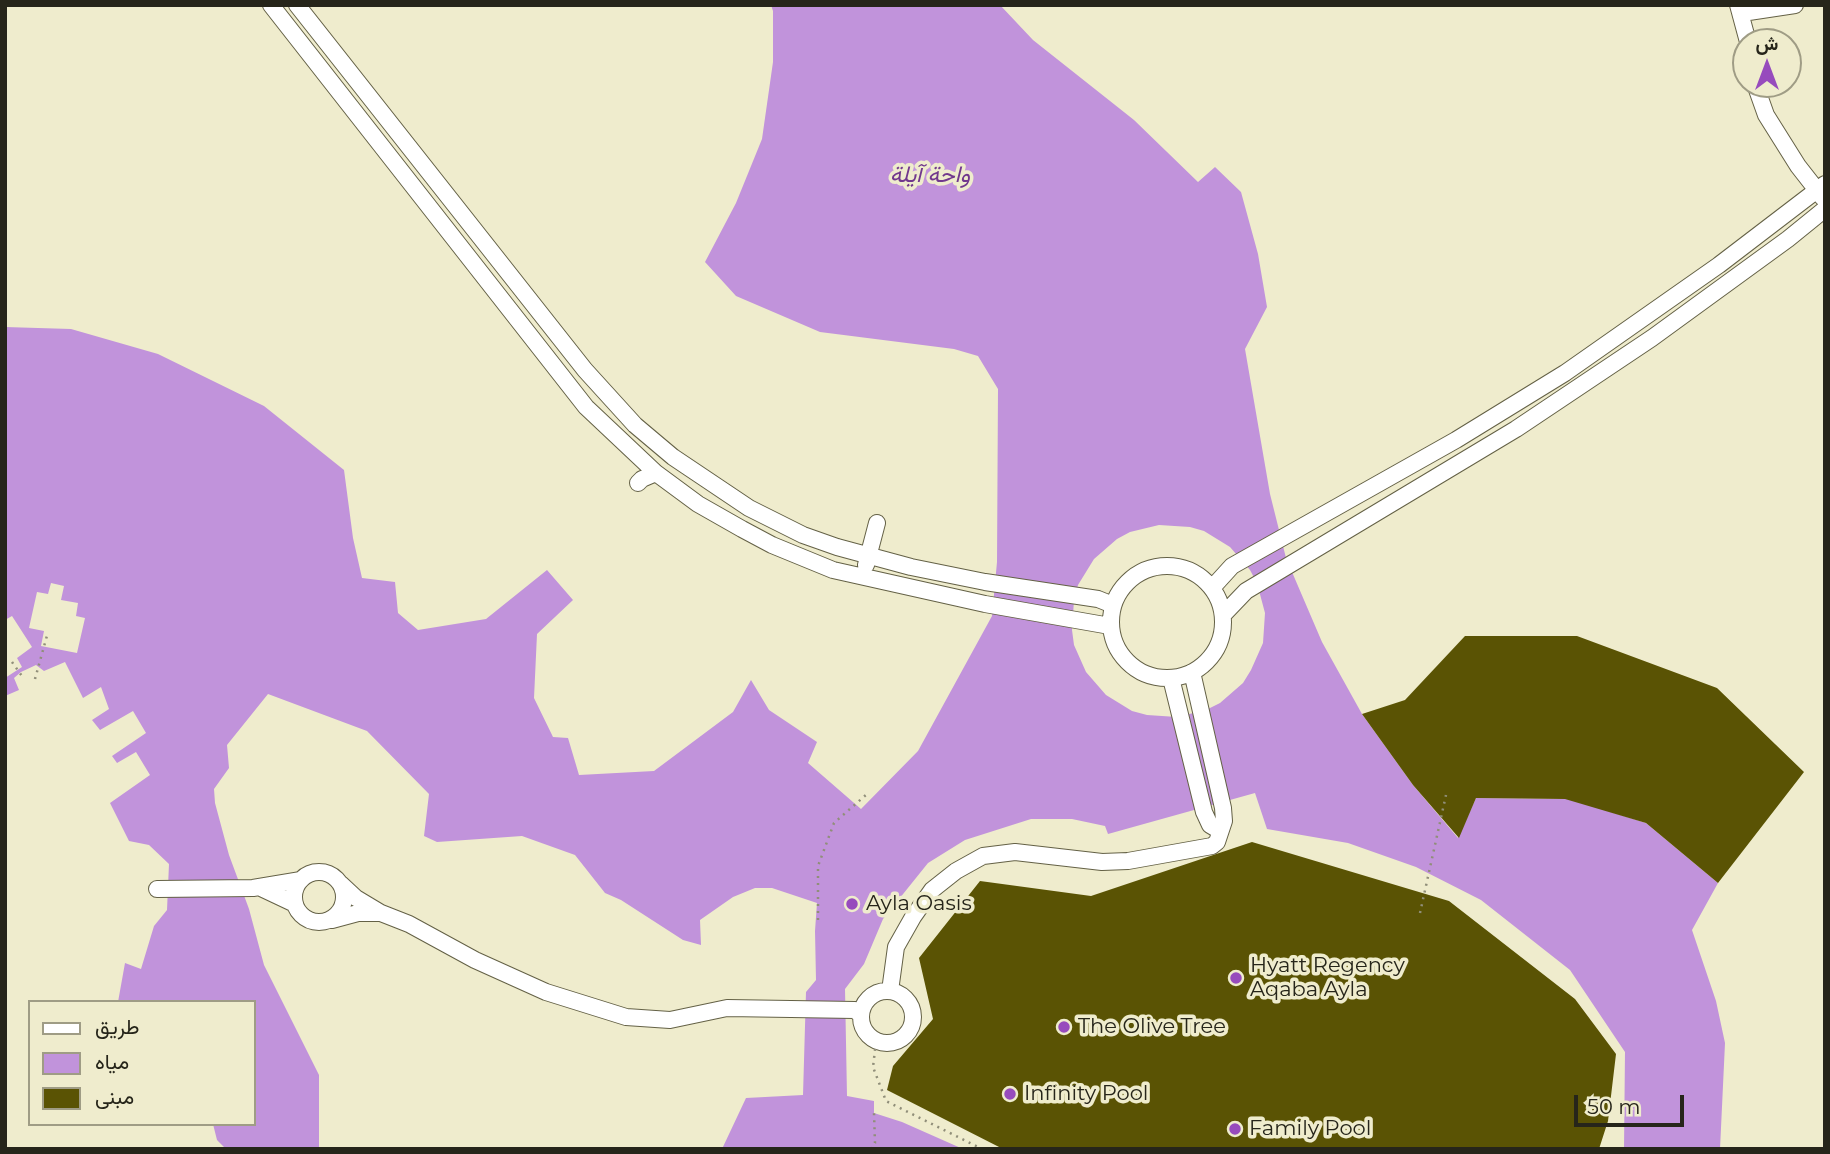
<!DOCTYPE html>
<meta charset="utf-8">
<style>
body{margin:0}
#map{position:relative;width:1830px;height:1154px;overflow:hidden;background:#efeccd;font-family:Montserrat,Vazirmatn,sans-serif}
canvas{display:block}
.frame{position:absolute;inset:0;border:7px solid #26251a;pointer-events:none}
.legend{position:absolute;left:28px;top:1000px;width:228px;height:126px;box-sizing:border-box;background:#efeccd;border:2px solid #9f9c85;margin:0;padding:9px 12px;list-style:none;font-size:21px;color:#26251a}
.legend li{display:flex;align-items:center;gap:14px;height:35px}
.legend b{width:35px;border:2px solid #9f9c85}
.north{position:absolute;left:1732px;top:28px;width:70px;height:70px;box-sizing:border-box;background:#efeccd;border:2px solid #9f9c85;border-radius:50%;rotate:0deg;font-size:19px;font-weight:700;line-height:28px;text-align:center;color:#26251a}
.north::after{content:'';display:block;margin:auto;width:24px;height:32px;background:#974bbd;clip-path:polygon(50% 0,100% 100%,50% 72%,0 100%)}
.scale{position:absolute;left:1574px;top:1095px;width:110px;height:32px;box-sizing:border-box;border:4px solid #26251a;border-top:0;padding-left:9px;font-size:21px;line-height:24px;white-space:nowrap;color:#26251a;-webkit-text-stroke:5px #efeccd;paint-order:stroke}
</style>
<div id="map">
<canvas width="1830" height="1154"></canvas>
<div class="frame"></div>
<ul class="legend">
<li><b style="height:9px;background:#fff"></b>طريق</li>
<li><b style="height:19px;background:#c193db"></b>مياه</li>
<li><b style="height:19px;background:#5a5304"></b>مبنى</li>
</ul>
<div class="north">ش</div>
<div class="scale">50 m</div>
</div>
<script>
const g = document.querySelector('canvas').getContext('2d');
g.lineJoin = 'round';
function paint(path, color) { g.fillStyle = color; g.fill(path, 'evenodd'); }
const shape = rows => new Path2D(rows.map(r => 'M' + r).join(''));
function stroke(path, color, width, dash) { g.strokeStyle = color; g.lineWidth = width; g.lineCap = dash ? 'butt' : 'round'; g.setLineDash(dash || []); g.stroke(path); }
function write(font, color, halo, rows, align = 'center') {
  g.font = font + ' Montserrat,Vazirmatn,sans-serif'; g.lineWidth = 7; g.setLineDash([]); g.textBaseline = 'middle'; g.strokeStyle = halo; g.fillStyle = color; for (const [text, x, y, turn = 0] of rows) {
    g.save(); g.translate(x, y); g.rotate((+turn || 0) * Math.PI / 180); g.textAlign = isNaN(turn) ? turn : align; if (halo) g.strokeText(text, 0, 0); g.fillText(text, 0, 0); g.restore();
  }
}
paint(shape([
 [771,5,1000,5,1033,40,1134,120,1198,182,1215,167,1241,192,1258,254,1267,307,1245,349,1270,494,1286,558,1322,642,1362,714,1413,785,1458,838,1476,798,1570,799,1646,823,1718,883,1692,930,1716,1001,1725,1043,1720,1149,1624,1149,1625,1052,1570,970,1481,900,1416,867,1348,843,1267,829,1255,793,1108,834,1105,826,1072,819,1031,819,965,840,928,863,883,919,864,964,845,989,847,1096,874,1101,874,1113,902,1122,963,1149,722,1149,746,1098,803,1095,806,992,816,980,815,931,817,903,772,888,755,888,733,897,700,920,701,945,683,940,621,900,605,893,575,855,522,836,437,842,424,836,429,794,367,731,268,694,227,745,229,768,214,789,215,803,229,855,249,909,264,965,319,1075,319,1149,226,1149,217,1140,213,1124,254,1124,254,1002,118,1002,125,963,141,969,154,926,167,910,169,864,149,845,129,841,110,803,150,775,136,752,117,763,112,756,146,733,133,711,100,730,92,720,109,709,101,687,83,698,65,662,44,671,36,665,21,672,14,678,19,690,5,696,5,678,22,667,17,658,32,647,12,616,5,620,5,327,71,329,158,354,264,406,344,470,353,538,362,578,395,582,398,613,418,630,486,619,547,570,573,600,537,634,534,698,553,737,568,738,579,775,654,771,733,712,751,680,769,710,817,742,808,763,861,809,918,751,992,616,997,562,998,389,978,356,954,349,820,332,736,296,705,262,736,203,762,139,773,62,773,11],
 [1159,525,1190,527,1204,531,1230,547,1250,570,1257,583,1265,613,1263,643,1251,670,1243,683,1220,703,1206,710,1177,717,1147,715,1132,711,1106,695,1086,672,1074,645,1072,630,1074,600,1078,585,1094,559,1117,539,1130,532],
 [51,583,64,586,61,600,78,603,76,616,85,618,77,653,41,646,44,631,29,628,37,592,48,594]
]), '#c193db');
paint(shape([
 [1465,636,1577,636,1717,688,1804,772,1718,883,1646,823,1565,799,1476,798,1459,838,1413,785,1362,714,1405,700],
 [1252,842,1449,901,1575,999,1616,1054,1608,1121,1599,1149,1003,1149,887,1090,893,1066,933,1019,919,958,980,881,1091,896]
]), '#5a5304');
const minor = shape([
 [271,5,586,407,656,473,698,504,742,529,772,545,833,570,985,604,1110,626],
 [297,5,585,370,635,425,673,457,749,508,803,535,837,547,911,567,985,582,1098,599,1113,605],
 [1738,5,1748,42],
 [1742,13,1795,5],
 [1755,84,1766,115,1798,166,1823,198],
 [638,483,642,479,656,473],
 [866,565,877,523],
 '1111 622a56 56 0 1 1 112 0a56 56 0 1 1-112 0Z',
 [1212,588,1232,566,1456,440,1565,373,1719,265,1825,184],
 [1223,615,1246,591,1516,429,1652,338,1788,239,1825,209],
 [1171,678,1204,812,1210,825,1220,831],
 '294 897a25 25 0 1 1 50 0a25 25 0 1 1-50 0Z',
 [341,884,356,898,381,913,409,924,475,960,546,992,626,1017,670,1020,727,1008,855,1010,861,1015],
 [259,887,295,904],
 [157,889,253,888,301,880],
 [332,920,358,913,381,913],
 '861 1017a26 26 0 1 1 52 0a26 26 0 1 1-52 0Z',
 [890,991,896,947,913,917,932,890,956,871,983,856,1015,852,1102,862,1128,861,1212,846,1217,842,1224,821,1223,808,1192,672]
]);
stroke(minor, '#646146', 18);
stroke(shape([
 [12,662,24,679],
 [35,679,48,632],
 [1420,913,1446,795],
 [818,920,818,866,834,823,867,794],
 [876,1042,873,1067,886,1101,982,1149],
 [871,1149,875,1143,874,1113]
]), '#908e79', 2.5, [2, 5]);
stroke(minor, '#fff', 16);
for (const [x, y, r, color] of [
 [852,904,7,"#974bbd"],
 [1236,978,7,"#974bbd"],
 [1064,1027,7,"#974bbd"],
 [1010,1094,7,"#974bbd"],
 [1235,1129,7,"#974bbd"]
]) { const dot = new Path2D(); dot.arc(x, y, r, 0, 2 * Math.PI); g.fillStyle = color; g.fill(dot); stroke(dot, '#efeccd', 2.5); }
write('21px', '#26251a', '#efeccd', [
 ["Ayla Oasis",866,904],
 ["Hyatt Regency",1250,966],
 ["Aqaba Ayla",1250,990],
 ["The Olive Tree",1078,1027],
 ["Infinity Pool",1024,1094],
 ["Family Pool",1249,1129]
], 'left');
write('italic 23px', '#71388d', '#efeccd', [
 ["واحة آيلة",930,175]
]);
</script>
